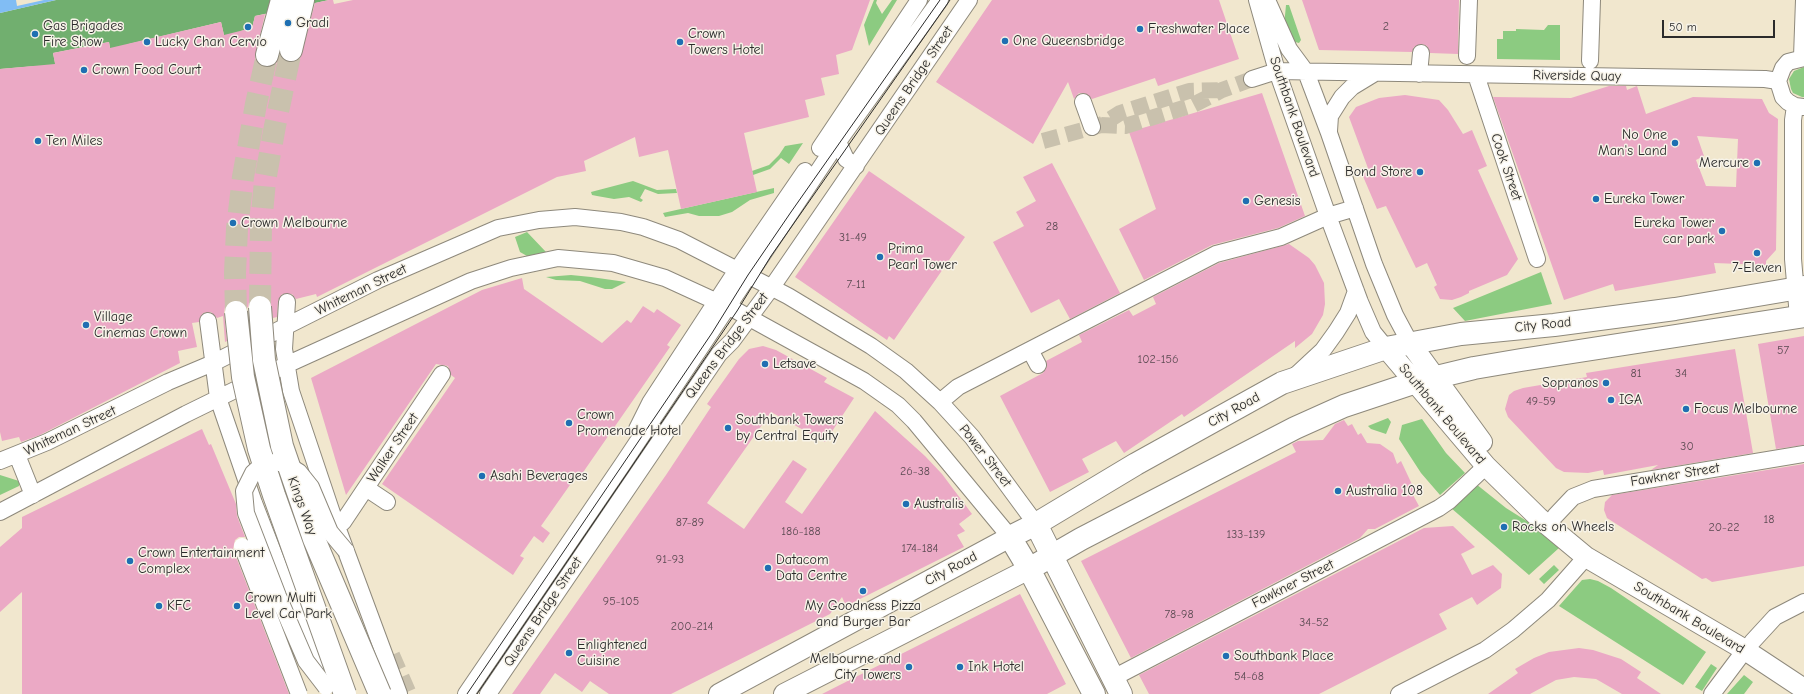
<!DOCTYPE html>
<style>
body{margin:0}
#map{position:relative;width:1804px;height:694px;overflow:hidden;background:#f1e7ce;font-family:"Comic Neue",sans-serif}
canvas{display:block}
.scale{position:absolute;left:1662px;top:20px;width:113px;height:18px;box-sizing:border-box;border:2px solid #2b2b2b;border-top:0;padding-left:5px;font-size:12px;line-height:14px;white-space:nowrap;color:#2b2b2b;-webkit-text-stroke:3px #f7f3e8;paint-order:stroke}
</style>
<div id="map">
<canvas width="1804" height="694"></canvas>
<div class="scale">50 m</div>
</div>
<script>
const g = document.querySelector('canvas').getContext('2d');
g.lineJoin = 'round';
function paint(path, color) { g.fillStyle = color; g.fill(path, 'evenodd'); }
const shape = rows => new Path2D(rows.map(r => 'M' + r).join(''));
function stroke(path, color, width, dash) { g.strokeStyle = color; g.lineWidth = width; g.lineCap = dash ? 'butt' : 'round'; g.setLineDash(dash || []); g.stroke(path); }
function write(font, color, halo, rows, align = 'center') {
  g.font = font + ' "Comic Neue",sans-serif'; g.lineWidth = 3; g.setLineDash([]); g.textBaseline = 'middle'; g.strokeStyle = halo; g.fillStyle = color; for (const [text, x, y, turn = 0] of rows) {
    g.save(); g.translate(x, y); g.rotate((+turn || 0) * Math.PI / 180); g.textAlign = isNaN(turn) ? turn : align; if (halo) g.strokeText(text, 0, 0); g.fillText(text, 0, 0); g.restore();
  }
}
paint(shape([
 [874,0,877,0,876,3,882,14,892,0,897,0,869,46,864,25],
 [1286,5,1289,5,1301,40,1299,43,1291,41,1284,26],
 [1548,25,1560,25,1560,60,1497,59,1497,39,1503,39,1503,31,1516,31,1516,29,1544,30],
 [1804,67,1804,97,1802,97,1793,93,1791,89,1789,79,1794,71],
 [803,143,789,164,781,158,770,169,753,175,752,171,769,165,779,155,785,146],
 [633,181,657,190,676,189,677,193,658,194,645,189,640,198,643,200,641,202,629,197,614,199,597,196,592,195,591,192],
 [774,188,774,193,750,200,732,212,719,216,699,216,688,213,665,217,663,213],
 [527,232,546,252,546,254,527,256,520,252,515,237],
 [1541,272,1552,304,1465,321,1453,308],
 [571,275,591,277,626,282,612,289,605,289,580,281,556,280,546,277],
 [1388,418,1391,422,1386,434,1371,429,1368,426],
 [1422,419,1446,453,1465,473,1440,495,1421,473,1399,439,1402,425],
 [0,475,19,481,19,486,0,495],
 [1476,484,1506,508,1541,530,1559,548,1529,575,1451,508],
 [1554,565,1559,570,1544,584,1539,579],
 [1590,579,1598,581,1611,588,1706,652,1683,685,1559,606,1582,580],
 [1711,664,1717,668,1702,691,1695,687],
 [1744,675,1753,682,1744,694,1727,694]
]), '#8ccb81');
paint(shape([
 [56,0,329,0,255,16,252,28,241,31,244,41,226,44,221,22,129,44,114,70,109,42,53,53,59,82,41,86,36,66,0,69,0,13]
]), '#71af6f');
paint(shape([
 [0,0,56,0,0,13]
]), '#81bdf4');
paint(shape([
 [16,0,44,0,17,6]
]), '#f1e7ce');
paint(shape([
 [329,0,333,0,334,4,353,0,870,0,852,50,836,55,839,74,821,78,825,95,805,100,809,117,744,133,757,192,681,209,668,150,639,157,635,137,584,161,586,171,557,177,317,297,316,294,296,299,292,294,282,294,278,301,277,317,273,318,270,300,265,296,259,295,253,297,249,302,248,308,241,300,234,300,229,302,225,307,224,313,227,341,225,342,223,316,217,318,211,312,203,313,199,322,192,323,197,347,178,351,180,363,40,435,21,442,19,437,2,441,0,432,0,69,55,64,53,53,109,42,110,48,221,22,224,35,252,28,255,16,265,14,255,58,258,64,263,67,270,67,276,64,280,55,283,59,288,62,295,62,300,58,315,3],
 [992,0,1219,0,1239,59,1158,86,1155,78,1092,99,1084,93,1079,93,1074,99,1068,82,1033,144,936,82],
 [1302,0,1459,0,1458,54,1430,53,1427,46,1422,44,1414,47,1412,52,1319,50],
 [1609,86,1626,86,1627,90,1637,86,1646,114,1693,97,1762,99,1769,113,1778,119,1776,250,1766,261,1766,265,1714,263,1716,273,1615,291,1613,284,1564,300,1493,97,1571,98],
 [1697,136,1738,139,1736,187,1706,186,1696,160,1704,156],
 [1262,93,1305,216,1278,228,1212,245,1144,280,1119,229,1156,209,1129,132],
 [1405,95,1439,100,1448,110,1463,134,1472,130,1487,166,1478,170,1518,259,1507,275,1469,291,1469,293,1461,297,1452,300,1440,299,1434,287,1437,285,1427,263,1416,268,1386,206,1377,209,1362,174,1369,171,1349,117,1356,107,1379,98],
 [1052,163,1120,293,1070,319,1059,299,1031,313,993,242,1024,226,1016,212,1036,201,1023,177],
 [869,171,965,237,894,340,889,336,887,340,795,277],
 [1289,244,1309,258,1315,265,1324,283,1325,304,1323,315,1312,334,1295,348,1295,341,1184,417,1182,414,1124,453,1116,441,1082,459,1089,472,1050,492,1000,396,1043,373,1047,366,1046,361,1082,342,1079,335,1129,310,1133,316,1156,304,1153,297,1219,263],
 [522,278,524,289,602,343,627,320,631,323,643,306,654,313,657,309,681,325,667,345,670,347,586,468,580,477,577,475,541,526,550,533,543,543,534,536,520,556,524,558,513,575,382,484,455,378,451,375,448,366,436,364,346,495,311,378,482,290],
 [1804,336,1804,445,1776,449,1758,344],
 [763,346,776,350,827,378,824,382,854,398,825,442,771,412,707,503,744,529,793,460,807,469,785,502,802,514,875,411,925,456,942,474,972,514,959,524,965,531,957,535,964,547,846,606,842,597,830,614,671,694,609,694,590,681,582,692,555,673,540,694,512,694,666,475,711,407,707,404,739,359,749,349],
 [1735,349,1753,453,1651,470,1658,465,1604,475,1603,470,1588,473,1564,472,1556,468,1508,417,1505,409,1509,395,1514,391,1523,388,1587,377,1586,373],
 [1344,420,1348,426,1352,424,1358,435,1361,433,1367,443,1380,444,1393,453,1397,464,1401,461,1416,493,1413,495,1419,506,1375,529,1368,529,1360,538,1131,658,1081,561,1296,452,1292,444,1298,441,1323,440,1335,424],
 [202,429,209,445,211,444,236,504,237,516,245,537,239,537,235,540,233,549,289,694,22,694,22,592,0,612,0,547,22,528,22,517],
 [1804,464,1804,566,1712,582,1706,578,1702,579,1607,518,1604,510,1605,502,1612,495],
 [1453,526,1475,547,1461,554,1472,575,1493,565,1502,574,1501,588,1477,605,1472,597,1439,614,1447,629,1319,694,1149,694,1139,675,1424,528],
 [1020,594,1066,684,1047,694,822,694],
 [1579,648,1593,650,1621,659,1641,672,1637,678,1661,694,1622,694,1596,679,1574,677,1556,680,1530,694,1488,694,1518,673,1515,669,1534,658,1549,652]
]), '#eba9c5');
stroke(shape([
 [1101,125,1125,126,1193,105,1222,90,1252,79],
 [1043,141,1101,125,1120,113,1189,91,1222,90],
 [392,655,409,694]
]), '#c9c1ad', 16, [16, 8]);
stroke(shape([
 [260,307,261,224,265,181,275,126,291,50],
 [236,312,235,273,237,229,243,177,256,104,267,55]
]), '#c9c1ad', 22, [22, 11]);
const minor = shape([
 [1257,0,1277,71,1328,216,1360,302,1373,332,1386,348],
 [1267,0,1289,49,1306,72,1329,133,1374,264,1395,315,1410,343],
 [1467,56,1469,0],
 [1802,57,1804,0],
 [1804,58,1788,62,1783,68,1778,81,1783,97,1788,102,1795,106,1804,107],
 [1590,61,1592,0],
 [1419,74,1421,53],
 [1476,75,1537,259],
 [1252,79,1277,71,1765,79,1778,81],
 [1083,102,1092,127],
 [1795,106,1793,120,1793,259,1798,317],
 [1329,131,1330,116,1342,97,1352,87,1375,73],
 [829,138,840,146,846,159,856,166],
 [820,148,919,0],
 [287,302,284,349,291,391,333,516,399,694],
 [208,321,218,398,254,503,323,681],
 [1030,350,1038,365],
 [1295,376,1323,350,1336,332,1348,313,1356,291],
 [940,402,958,387,1216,254,1281,237,1328,216,1355,208],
 [637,429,650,403,737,270,805,171],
 [17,455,33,495],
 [0,461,47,442,168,382,213,363,378,280,498,228,539,220,575,217,621,222,643,227,679,240,788,296,871,346,906,371,940,402,972,437,1036,524],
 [366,488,387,502],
 [0,512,186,414,286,365,471,281,511,268,558,258,613,263,665,278,737,311,864,381,898,405,914,421,1010,537],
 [1555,516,1573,497,1593,489,1804,454],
 [343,522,442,374],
 [1752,642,1775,617,1804,602],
 [1113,678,1439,508,1449,501,1486,466],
 [466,694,622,465,837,143,940,0],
 [488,694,719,354,732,341,772,287,969,0],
 [1399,694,1485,650,1513,630,1548,600,1586,557],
 [1712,694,1745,650]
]);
const major = shape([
 [1410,343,1482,442],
 [1386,348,1486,466,1539,518,1586,557,1745,650,1804,689],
 [719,694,1010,537],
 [784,694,1029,569]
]);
const highway = shape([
 [291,50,303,0],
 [267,55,282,0],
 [1036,524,1121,694],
 [1029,569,1081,539,1295,428,1344,406,1416,382,1474,368,1521,360,1804,316],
 [1094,694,1029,569,1010,537,1036,524,1136,464,1282,383,1386,348,1461,334,1554,325,1675,309,1804,287]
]);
stroke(minor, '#8e897c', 18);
stroke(major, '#8e897c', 22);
stroke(highway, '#8e897c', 24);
stroke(minor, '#fff', 16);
stroke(major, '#fff', 20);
stroke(highway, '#fff', 22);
stroke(shape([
 [467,694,712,333,748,275,791,212,940,0],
 [477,694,628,472,737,311,771,256,950,0]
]), '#2b2b2b', 1);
const minorBridge = shape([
 [242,546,299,694],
 [326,687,306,661,278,596,246,513,244,491,253,473,263,464,274,462,286,464,299,472,311,487,330,532,346,551]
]);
const highwayBridge = shape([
 [260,307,264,360,282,446,314,539,380,694],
 [236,312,243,377,259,449,274,495,345,694]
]);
stroke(minorBridge, '#8e897c', 18, []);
stroke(highwayBridge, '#8e897c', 24, []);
stroke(minorBridge, '#fff', 16);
stroke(highwayBridge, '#fff', 22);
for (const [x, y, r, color] of [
 [288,23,4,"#1f6fb2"],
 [248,27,4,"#1f6fb2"],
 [1140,29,4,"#1f6fb2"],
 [35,34,4,"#1f6fb2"],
 [1005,41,4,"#1f6fb2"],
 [147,42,4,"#1f6fb2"],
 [680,42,4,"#1f6fb2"],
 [84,70,4,"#1f6fb2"],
 [38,141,4,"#1f6fb2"],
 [1675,143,4,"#1f6fb2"],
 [1757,163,4,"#1f6fb2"],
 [1420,172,4,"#1f6fb2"],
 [1596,199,4,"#1f6fb2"],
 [1246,201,4,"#1f6fb2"],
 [233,223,4,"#1f6fb2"],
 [1722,231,4,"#1f6fb2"],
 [1757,253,4,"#1f6fb2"],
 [880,257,4,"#1f6fb2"],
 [86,325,4,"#1f6fb2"],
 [765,364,4,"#1f6fb2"],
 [1606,383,4,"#1f6fb2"],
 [1611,400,4,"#1f6fb2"],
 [1686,409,4,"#1f6fb2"],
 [569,423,4,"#1f6fb2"],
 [728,428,4,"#1f6fb2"],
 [482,476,4,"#1f6fb2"],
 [1338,491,4,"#1f6fb2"],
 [906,504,4,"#1f6fb2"],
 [1504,527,4,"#1f6fb2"],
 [130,561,4,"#1f6fb2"],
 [768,568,4,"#1f6fb2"],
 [863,591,4,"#1f6fb2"],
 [159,606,4,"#1f6fb2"],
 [237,606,4,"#1f6fb2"],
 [569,653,4,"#1f6fb2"],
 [1226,656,4,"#1f6fb2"],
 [909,667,4,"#1f6fb2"],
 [960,667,4,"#1f6fb2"]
]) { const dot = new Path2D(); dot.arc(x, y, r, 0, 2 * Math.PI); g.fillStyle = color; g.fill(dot); stroke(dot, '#f7f3e8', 1.5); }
write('12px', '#5b4a52', null, [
 ["2",1386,27],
 ["28",1052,227],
 ["31-49",853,238],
 ["7-11",856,285],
 ["57",1783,351],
 ["102-156",1158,360],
 ["81",1636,374],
 ["34",1681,374],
 ["49-59",1541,402],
 ["30",1687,447],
 ["26-38",915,472],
 ["18",1769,520],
 ["87-89",690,523],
 ["20-22",1724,528],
 ["186-188",801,532],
 ["133-139",1246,535],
 ["174-184",920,549],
 ["91-93",670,560],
 ["95-105",621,602],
 ["78-98",1179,615],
 ["34-52",1314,623],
 ["200-214",692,627],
 ["54-68",1249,677]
]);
write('14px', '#2b2b2b', '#f7f3e8', [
 ["Gradi",296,23],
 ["Gas Brigades",43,26],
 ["Fire Show",43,42],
 ["Freshwater Place",1148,29],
 ["Crown",688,34],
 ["Towers Hotel",688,50],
 ["One Queensbridge",1013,41],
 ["Lucky Chan",155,42],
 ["Cervio",248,42,"center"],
 ["Crown Food Court",92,70],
 ["No One",1667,135,"right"],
 ["Man's Land",1667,151,"right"],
 ["Ten Miles",46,141],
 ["Mercure",1749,163,"right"],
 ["Bond Store",1412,172,"right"],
 ["Eureka Tower",1604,199],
 ["Genesis",1254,201],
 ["Crown Melbourne",241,223],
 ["Eureka Tower",1714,223,"right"],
 ["car park",1714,239,"right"],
 ["Prima",888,249],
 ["Pearl Tower",888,265],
 ["7-Eleven",1757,268,"center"],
 ["Village",94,317],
 ["Cinemas Crown",94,333],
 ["Letsave",773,364],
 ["Sopranos",1598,383,"right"],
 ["IGA",1619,400],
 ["Focus Melbourne",1694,409],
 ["Crown",577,415],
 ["Promenade Hotel",577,431],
 ["Southbank Towers",736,420],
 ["by Central Equity",736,436],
 ["Asahi Beverages",490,476],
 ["Australia 108",1346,491],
 ["Australis",914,504],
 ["Rocks on Wheels",1512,527],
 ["Crown Entertainment",138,553],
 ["Complex",138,569],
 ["Datacom",776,560],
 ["Data Centre",776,576],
 ["Crown Multi",245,598],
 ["Level Car Park",245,614],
 ["KFC",167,606],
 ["My Goodness Pizza",863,606,"center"],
 ["and Burger Bar",863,622,"center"],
 ["Enlightened",577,645],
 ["Cuisine",577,661],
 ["Southbank Place",1234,656],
 ["Melbourne and",901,659,"right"],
 ["City Towers",901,675,"right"],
 ["Ink Hotel",968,667]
], 'left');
write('14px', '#2b2b2b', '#f7f3e8', [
 ["Riverside Quay",1577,76,1],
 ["Queens Bridge Street",914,81,-56],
 ["Southbank Boulevard",1294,117,71],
 ["Cook Street",1506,167,71],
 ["Whiteman Street",361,290,-26],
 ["City Road",1543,325,-6],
 ["Queens Bridge Street",727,346,-53],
 ["City Road",1234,410,-29],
 ["Southbank Boulevard",1442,414,50],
 ["Whiteman Street",70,431,-25],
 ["Walker Street",393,448,-56],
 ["Power Street",985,456,52],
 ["Fawkner Street",1675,475,-9],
 ["Kings Way",302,506,70],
 ["City Road",951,569,-28],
 ["Fawkner Street",1293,584,-27],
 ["Queens Bridge Street",543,612,-56],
 ["Southbank Boulevard",1689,618,31]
]);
</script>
